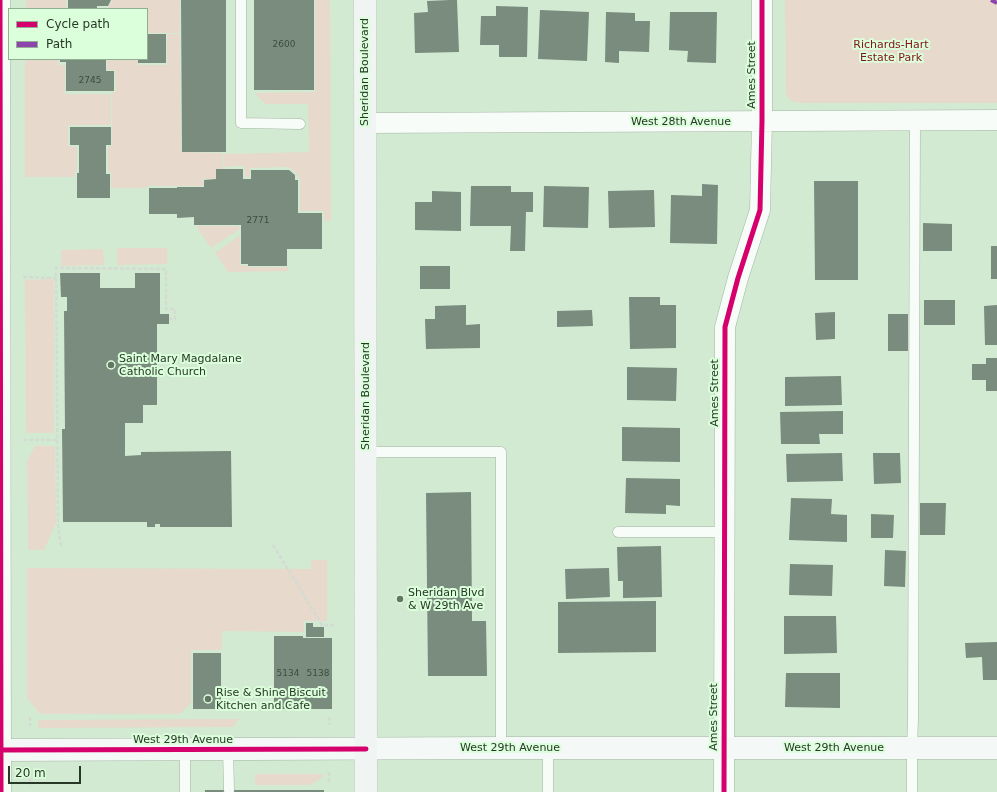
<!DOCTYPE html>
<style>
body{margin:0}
#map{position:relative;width:997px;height:792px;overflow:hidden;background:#d2ead2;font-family:"DejaVu Sans",sans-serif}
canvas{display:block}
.legend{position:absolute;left:8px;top:8px;width:140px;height:52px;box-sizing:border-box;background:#dbfedb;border:1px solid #93af93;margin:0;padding:5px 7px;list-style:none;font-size:12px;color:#273827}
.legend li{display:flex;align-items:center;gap:8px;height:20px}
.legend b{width:20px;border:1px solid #93af93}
.scale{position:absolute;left:8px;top:766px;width:73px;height:18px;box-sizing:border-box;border:2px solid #273827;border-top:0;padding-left:5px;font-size:12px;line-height:14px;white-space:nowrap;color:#273827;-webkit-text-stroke:3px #dbfedb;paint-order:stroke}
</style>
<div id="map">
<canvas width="997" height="792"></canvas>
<ul class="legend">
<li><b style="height:5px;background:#d6006c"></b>Cycle path</li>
<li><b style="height:5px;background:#8e44ad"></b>Path</li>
</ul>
<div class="scale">20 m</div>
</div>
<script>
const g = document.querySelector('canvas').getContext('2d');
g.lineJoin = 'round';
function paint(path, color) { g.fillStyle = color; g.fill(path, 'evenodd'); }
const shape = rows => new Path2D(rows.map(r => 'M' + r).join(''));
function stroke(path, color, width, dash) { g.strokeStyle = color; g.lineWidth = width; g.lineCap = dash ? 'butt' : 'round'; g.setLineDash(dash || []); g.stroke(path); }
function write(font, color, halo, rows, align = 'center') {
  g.font = font + ' "DejaVu Sans",sans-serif'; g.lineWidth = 4; g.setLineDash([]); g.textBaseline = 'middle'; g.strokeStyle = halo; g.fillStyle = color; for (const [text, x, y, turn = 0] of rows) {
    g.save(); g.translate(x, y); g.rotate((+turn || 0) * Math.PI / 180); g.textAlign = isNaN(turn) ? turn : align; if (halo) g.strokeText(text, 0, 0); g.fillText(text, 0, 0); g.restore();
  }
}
paint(shape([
 [26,0,66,0,66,9,26,9],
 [112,0,180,0,180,33,147,33,147,9,108,9,108,7],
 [315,0,330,0,331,221,324,221,324,211,300,211,300,178,297,178,297,174,289,167,250,168,250,177,245,177,244,166,223,167,223,154,309,152,308,104,265,104,255,93,315,92],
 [785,0,997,0,997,103,802,103,791,101,786,95],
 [167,34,180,34,181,152,222,153,222,169,216,169,216,179,203,179,203,186,147,186,147,188,111,188,111,172,108,172,108,146,112,146,112,92,116,92,115,70,107,70,107,59,137,59,138,65,167,65],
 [25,59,59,59,59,65,65,65,65,94,111,94,111,125,68,125,68,146,77,147,77,171,75,171,75,177,25,177],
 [196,226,239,226,240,229,211,248],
 [240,235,240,265,247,265,247,267,288,267,288,271,228,272,215,253],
 [117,248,167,248,167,264,117,265],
 [103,249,104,265,61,266,61,250],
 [54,279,54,433,26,433,25,280],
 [35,446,55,446,56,523,44,550,28,550,27,461],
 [311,560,327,560,327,621,304,621,304,632,222,631,222,650,191,650,191,703,180,714,40,714,27,698,27,568,311,569],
 [239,719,233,727,38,728,38,720],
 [255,774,323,774,323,777,310,785,255,785]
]), '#e7d9cb');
paint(shape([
 [68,0,111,0,108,6,97,6,97,9,68,9],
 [181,0,226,0,226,152,182,152],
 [254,0,314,0,314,90,254,90],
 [450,0,457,0,459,52,415,53,414,13,428,12,427,1],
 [496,6,528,7,527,57,499,57,499,45,480,45,481,16,496,16],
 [540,10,589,12,587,61,538,59],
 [606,12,635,13,635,21,650,21,649,52,619,51,619,63,605,62],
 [670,12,717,12,716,63,687,62,688,51,669,50],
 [147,34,166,34,166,63,138,63,138,59,147,59],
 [60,59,106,59,106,71,114,71,114,91,66,91,66,62,60,62],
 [70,127,111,127,111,145,106,145,106,174,110,174,110,198,77,198,77,173,79,173,79,145,70,145],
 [216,169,243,169,243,179,251,179,251,170,289,170,295,175,295,180,298,180,298,213,322,213,322,249,287,249,287,266,248,266,248,264,241,264,241,225,194,225,194,217,177,218,177,187,204,187,204,180,216,179],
 [814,181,858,181,858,280,815,280],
 [702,184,718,185,717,244,670,243,671,195,702,196],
 [471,186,511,186,511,192,533,192,533,212,526,212,525,251,510,251,511,226,470,226],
 [544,186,589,187,588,228,543,227],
 [149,188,177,188,177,214,149,214],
 [654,190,655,227,609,228,608,191],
 [432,191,461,192,461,231,415,230,415,202,432,202],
 [923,223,952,224,952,251,923,251],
 [991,246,997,246,997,279,991,279],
 [420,266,450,266,450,289,420,289],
 [60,273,100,273,100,288,135,288,135,273,160,273,160,314,169,314,169,324,157,324,157,405,143,405,143,423,125,423,125,456,141,455,141,452,231,451,232,527,160,527,160,524,155,524,155,527,147,527,147,522,63,522,62,429,65,429,64,311,67,311,67,297,61,297],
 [629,297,660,297,660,305,676,305,676,348,630,349],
 [924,300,955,300,955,325,924,325],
 [466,305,466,325,480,324,480,348,426,349,425,319,435,319,435,306],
 [997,305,997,345,985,345,984,306],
 [592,310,593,326,557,327,557,311],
 [835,312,835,339,816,340,815,313],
 [888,314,908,314,908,351,888,351],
 [986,358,997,358,997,391,986,391,986,380,972,380,972,364,986,364],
 [627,367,677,368,676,401,627,400],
 [841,376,842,405,785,406,785,377],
 [843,411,843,434,819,434,820,444,781,444,780,412],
 [622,427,680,428,680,462,622,461],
 [842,453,843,481,787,482,786,454],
 [873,453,900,453,901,483,874,484],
 [626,478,680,479,680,506,666,505,666,514,625,513],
 [471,492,472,621,486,621,487,676,428,676,426,493],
 [791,498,832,499,831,514,847,515,847,542,789,540],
 [920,503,946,503,945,535,920,535],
 [871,514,894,515,893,538,871,538],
 [661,546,662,597,623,598,623,581,618,581,617,547],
 [885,550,906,551,905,587,884,586],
 [790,564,833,565,832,596,789,595],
 [609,568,610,597,566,599,565,569],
 [656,601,656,652,558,653,558,602],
 [784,616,836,616,837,653,784,654],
 [306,623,313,623,313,627,324,627,324,637,306,637],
 [274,636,303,636,303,638,332,638,332,709,274,709],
 [997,642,997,680,983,680,982,657,966,658,965,643],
 [193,653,221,653,221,709,193,709],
 [786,673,840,673,840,708,785,707],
 [205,790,324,790,324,792,205,792]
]), '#798c7e');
const lane = shape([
 [241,0,241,123,300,124],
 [366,452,501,452,501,748],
 [618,532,725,532],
 [185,749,185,792],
 [228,749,229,790],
 [548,792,548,748],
 [912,792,912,749,913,719,915,121]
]);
const street = shape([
 [0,0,1,792],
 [365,123,997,120],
 [724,792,725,327,738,278,760,210,762,121,762,0]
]);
const secondary = shape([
 [0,750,501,748,997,748]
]);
const primary = shape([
 [365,0,366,792]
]);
stroke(lane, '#a3b5a3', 11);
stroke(street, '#a3b5a3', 21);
stroke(secondary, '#a3b5a3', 23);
stroke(primary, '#c0ccc0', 23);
stroke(shape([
 [23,277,56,278],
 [23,440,58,440],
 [273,545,322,625,334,625],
 [61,546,58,525,56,268,166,269,166,309,175,309,175,319,169,319],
 [30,717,30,726],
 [329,717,329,725],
 [329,772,329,784],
 [30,773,30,786]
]), '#d3dbd3', 2.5, [4, 2]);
stroke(lane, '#f8fcf8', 10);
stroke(street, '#f8fcf8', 20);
stroke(secondary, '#f4f8f6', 22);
stroke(primary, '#f0f4f2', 22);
stroke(shape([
 [991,0,997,3]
]), '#8e44ad', 4, [8, 4]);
stroke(shape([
 [0,0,1,792],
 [0,750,366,749],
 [724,792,725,327,738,278,760,210,762,121,762,0]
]), '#d6006c', 5);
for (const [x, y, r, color] of [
 [111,365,4,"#637663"],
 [400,599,4,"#637663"],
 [208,699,4,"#637663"]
]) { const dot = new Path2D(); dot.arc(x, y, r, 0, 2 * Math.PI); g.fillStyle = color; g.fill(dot); stroke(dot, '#dbfedb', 1.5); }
write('9px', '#3c4d3d', null, [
 ["2600",284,45],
 ["2745",90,81],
 ["2771",258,221],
 ["5134",288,674],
 ["5138",318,674]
]);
write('11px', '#85131a', '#dbfedb', [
 ["Richards-Hart",891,45],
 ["Estate Park",891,58]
]);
write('11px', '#273827', '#dbfedb', [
 ["Sheridan Boulevard",365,72,-90],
 ["Ames Street",752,75,-90],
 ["West 28th Avenue",681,122],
 ["Ames Street",715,393,-90],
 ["Sheridan Boulevard",366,396,-90],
 ["Ames Street",714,717,-90],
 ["West 29th Avenue",183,740],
 ["West 29th Avenue",510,748],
 ["West 29th Avenue",834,748]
]);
write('11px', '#273827', '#dbfedb', [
 ["Saint Mary Magdalane",119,359],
 ["Catholic Church",119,372],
 ["Sheridan Blvd",408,593],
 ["& W 29th Ave",408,606],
 ["Rise & Shine Biscuit",216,693],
 ["Kitchen and Cafe",216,706]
], 'left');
</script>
